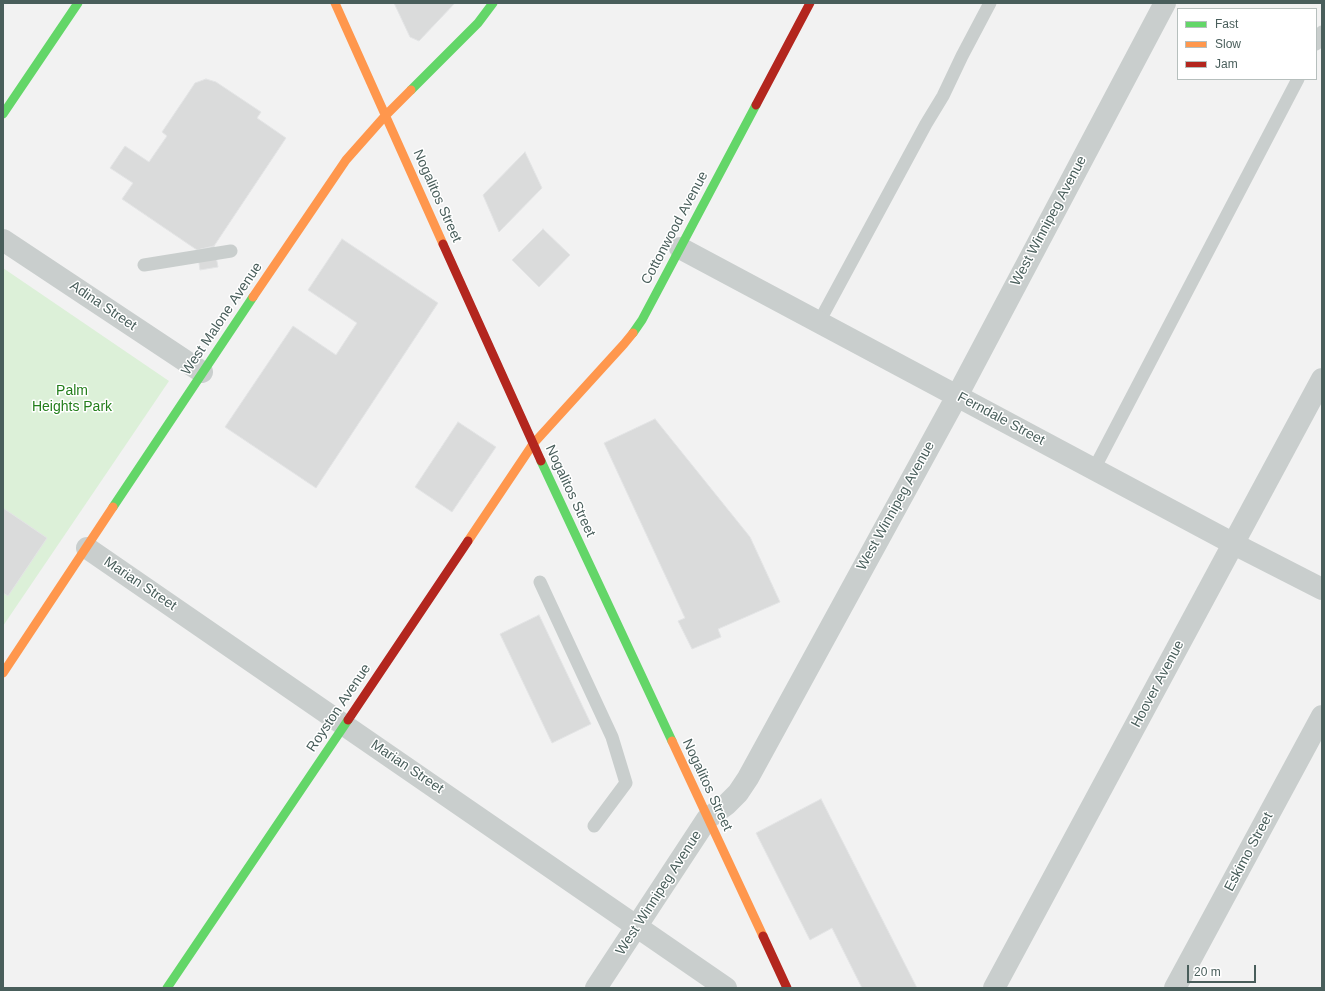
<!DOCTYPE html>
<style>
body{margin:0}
#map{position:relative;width:1325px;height:991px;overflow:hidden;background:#f2f2f2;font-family:Helvetica,sans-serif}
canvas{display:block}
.frame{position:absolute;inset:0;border:4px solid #495e5b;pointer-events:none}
.legend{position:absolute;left:1177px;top:8px;width:140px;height:72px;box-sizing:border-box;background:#fff;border:1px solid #b6bfbd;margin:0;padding:5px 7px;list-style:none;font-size:12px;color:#495e5b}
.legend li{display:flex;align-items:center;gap:8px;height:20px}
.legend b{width:20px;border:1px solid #b6bfbd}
.scale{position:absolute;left:1187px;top:965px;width:69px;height:18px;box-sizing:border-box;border:2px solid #495e5b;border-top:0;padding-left:5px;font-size:12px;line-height:14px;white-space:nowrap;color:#495e5b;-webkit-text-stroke:3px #fff;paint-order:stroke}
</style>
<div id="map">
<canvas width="1325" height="991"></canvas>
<div class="frame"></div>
<ul class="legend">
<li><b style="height:5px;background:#63d668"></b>Fast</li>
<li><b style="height:5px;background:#ff974d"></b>Slow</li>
<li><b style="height:5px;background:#b3261e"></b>Jam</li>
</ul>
<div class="scale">20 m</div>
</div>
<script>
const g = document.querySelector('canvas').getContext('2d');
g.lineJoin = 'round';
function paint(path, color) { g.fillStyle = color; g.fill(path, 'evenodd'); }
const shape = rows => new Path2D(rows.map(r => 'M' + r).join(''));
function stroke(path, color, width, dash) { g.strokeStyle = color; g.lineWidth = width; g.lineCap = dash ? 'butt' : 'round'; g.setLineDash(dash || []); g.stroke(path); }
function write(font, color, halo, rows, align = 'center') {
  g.font = font + ' Helvetica,sans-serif'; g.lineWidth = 3; g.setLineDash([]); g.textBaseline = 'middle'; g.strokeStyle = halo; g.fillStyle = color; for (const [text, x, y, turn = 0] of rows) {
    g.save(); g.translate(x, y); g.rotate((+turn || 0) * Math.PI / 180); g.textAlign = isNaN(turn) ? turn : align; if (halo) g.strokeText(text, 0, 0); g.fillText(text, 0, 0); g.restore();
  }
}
paint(shape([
 [3,268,169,381,3,626]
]), '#dcf0d8');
const building = shape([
 [394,3,455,3,419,41,410,37,394,3],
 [206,79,216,82,261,112,257,118,286,138,214,246,197,250,122,199,133,183,110,168,125,146,149,162,167,136,162,132,187,95,195,83,206,79],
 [525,152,542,188,499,232,483,195,525,152],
 [543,229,570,255,539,287,512,260,543,229],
 [342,239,438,303,316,488,225,427,293,326,336,355,357,323,308,290,342,239],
 [214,246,218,267,200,270,197,250,214,246],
 [655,419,750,537,780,602,718,629,721,637,692,649,678,621,685,618,604,443,655,419],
 [458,422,496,447,452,512,415,487,458,422],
 [3,508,47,538,8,596,3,593,3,508],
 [539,615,591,724,552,743,500,634,539,615],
 [821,799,917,988,862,988,832,928,810,940,756,833,821,799]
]);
paint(building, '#dadbdb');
stroke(building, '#e3e4e5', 1);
stroke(shape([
 [1316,44,1322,32],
 [144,265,231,251],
 [819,322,926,124,943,96,962,56,990,3],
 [1094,469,1298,79],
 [540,582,612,737,626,783,594,826]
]), '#c9cecd', 13);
stroke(shape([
 [3,240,202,372],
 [680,248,1234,544,1322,589],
 [87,548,726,988],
 [596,988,707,819,726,805,738,793,748,778,957,396,1165,3],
 [994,988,1322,379],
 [1175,988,1322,716]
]), '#c9cecd', 22);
stroke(shape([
 [411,90,478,23,493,3],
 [3,114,78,3],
 [633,333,642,320,756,105],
 [541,461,672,741],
 [113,507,253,297],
 [167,988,348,720]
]), '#63d668', 9);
stroke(shape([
 [335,3,443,244],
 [253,297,346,160,385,116,411,90],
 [468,541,533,444,624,344,633,333],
 [3,673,113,507],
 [672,741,763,936]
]), '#ff974d', 9);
stroke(shape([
 [756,105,810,3],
 [443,244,541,461],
 [348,720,468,541],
 [763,936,787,988]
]), '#b3261e', 9);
write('14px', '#495e5b', '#fff', [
 ["Nogalitos Street",437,196,66],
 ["West Winnipeg Avenue",1049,221,-62],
 ["Cottonwood Avenue",675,228,-62],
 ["Adina Street",103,306,34],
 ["West Malone Avenue",222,319,-56],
 ["Ferndale Street",1001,419,28],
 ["Nogalitos Street",570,491,65],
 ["West Winnipeg Avenue",896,506,-61],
 ["Marian Street",140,584,34],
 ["Hoover Avenue",1158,684,-62],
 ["Royston Avenue",339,708,-56],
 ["Marian Street",407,767,34],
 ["Nogalitos Street",707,785,65],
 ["Eskimo Street",1249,852,-62],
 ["West Winnipeg Avenue",659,893,-57]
]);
write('14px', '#237e1b', '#fff', [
 ["Palm",72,391],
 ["Heights Park",72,407]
]);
</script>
